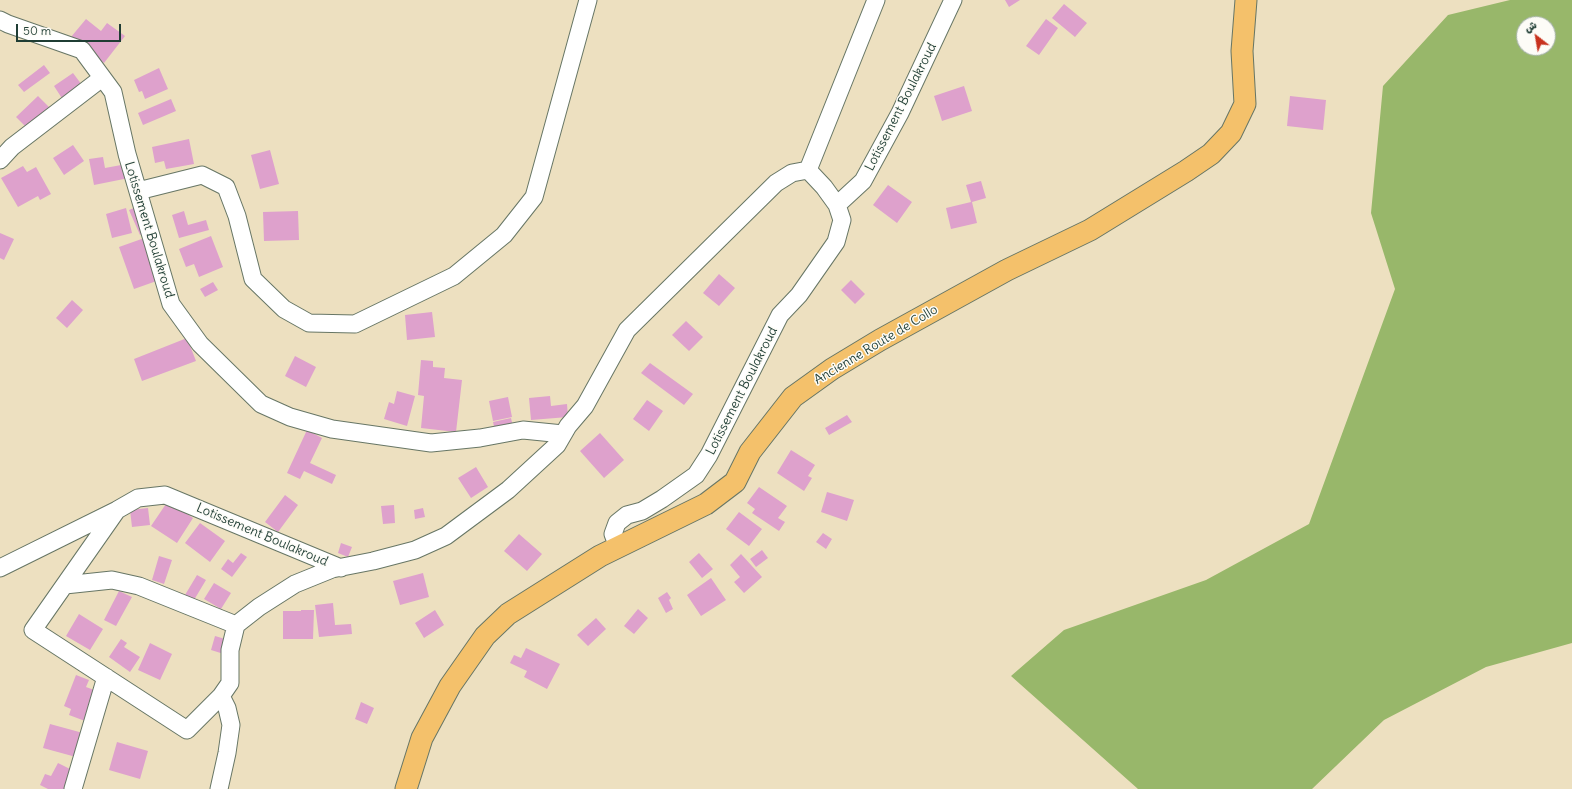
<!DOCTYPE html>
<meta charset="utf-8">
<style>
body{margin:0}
#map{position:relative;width:1572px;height:789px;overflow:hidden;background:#ede0c0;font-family:Delius,"Playpen Sans Arabic",sans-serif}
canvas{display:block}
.north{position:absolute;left:1516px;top:16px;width:40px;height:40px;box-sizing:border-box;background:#fdfcf7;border:1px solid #a4b0a9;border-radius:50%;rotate:329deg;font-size:11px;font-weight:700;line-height:16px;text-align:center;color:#1f3d34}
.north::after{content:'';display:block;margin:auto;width:14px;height:18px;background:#c8321e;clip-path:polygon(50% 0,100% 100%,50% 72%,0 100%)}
.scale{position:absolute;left:16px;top:24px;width:105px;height:18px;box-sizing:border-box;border:2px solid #1f3d34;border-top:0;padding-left:5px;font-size:12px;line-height:14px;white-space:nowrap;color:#1f3d34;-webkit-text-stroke:3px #fdfcf7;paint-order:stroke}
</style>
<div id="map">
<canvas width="1572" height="789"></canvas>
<div class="north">ش</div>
<div class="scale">50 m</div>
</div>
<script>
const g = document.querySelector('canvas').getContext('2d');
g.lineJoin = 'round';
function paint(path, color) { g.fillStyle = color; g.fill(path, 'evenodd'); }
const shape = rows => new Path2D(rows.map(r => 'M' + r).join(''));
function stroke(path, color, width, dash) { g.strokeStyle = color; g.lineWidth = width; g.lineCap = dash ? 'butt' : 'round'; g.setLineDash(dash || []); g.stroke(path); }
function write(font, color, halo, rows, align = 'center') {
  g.font = font + ' Delius,sans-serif'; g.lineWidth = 3; g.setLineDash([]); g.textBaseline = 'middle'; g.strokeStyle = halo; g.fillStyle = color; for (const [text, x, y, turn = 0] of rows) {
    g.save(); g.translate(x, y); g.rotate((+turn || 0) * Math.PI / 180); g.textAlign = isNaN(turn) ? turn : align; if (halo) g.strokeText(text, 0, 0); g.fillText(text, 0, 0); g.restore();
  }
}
paint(shape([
 [1510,0,1572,0,1572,643,1486,667,1384,720,1312,789,1138,789,1011,676,1064,630,1206,580,1309,524,1395,289,1371,213,1383,86,1448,15],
 [1524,24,1548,24,1548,48,1524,48]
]), '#98b76a');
paint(shape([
 [1005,0,1020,0,1009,7],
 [1064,4,1087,23,1075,37,1052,18],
 [86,19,101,31,107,23,125,36,104,63,71,37],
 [1046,19,1058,28,1039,55,1026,46],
 [44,65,50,73,24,92,18,85],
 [159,68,168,89,145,99,142,91,139,92,134,80],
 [73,73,85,89,65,103,54,86],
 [964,86,972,111,942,121,934,96],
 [38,96,53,111,35,136,16,117],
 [1290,96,1326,100,1323,130,1287,126],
 [171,99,176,111,143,125,138,113],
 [189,139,194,164,166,169,164,161,155,163,152,147],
 [73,145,84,161,64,175,53,158],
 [270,150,279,184,260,189,251,155],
 [103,157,105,168,132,163,134,177,94,185,89,159],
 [23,166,27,172,36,167,51,194,40,200,38,196,18,207,1,178],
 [981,181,986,198,972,202,977,223,951,229,946,208,971,202,966,185],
 [888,185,912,202,897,223,873,205],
 [141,205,151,229,140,235,129,210],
 [126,208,132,233,112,238,106,214],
 [184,211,188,225,206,220,209,230,179,238,172,215],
 [298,211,299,240,264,241,263,212],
 [0,233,14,239,4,260,0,258],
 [150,236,165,278,134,289,119,247],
 [211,236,223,267,199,277,194,264,186,267,179,249],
 [719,274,735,288,719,306,703,293],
 [851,280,865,294,855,304,841,290],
 [213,282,218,290,205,297,200,289],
 [72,300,83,310,67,328,56,318],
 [432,312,435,337,407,340,405,315],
 [686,321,703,337,689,351,672,335],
 [187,338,196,361,142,381,134,359],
 [295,356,316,367,306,387,285,376],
 [421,360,433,361,433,367,445,368,444,378,462,380,456,432,421,428,424,396,418,395],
 [650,363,693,394,684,405,641,373],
 [397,391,415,396,407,426,384,419,389,402,394,404],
 [550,396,551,406,567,404,568,417,531,420,529,398],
 [508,397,512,417,493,421,489,401],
 [647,400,663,411,649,431,633,419],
 [847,415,852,422,829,435,825,428],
 [511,418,513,427,495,431,493,422],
 [307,430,322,438,310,463,336,475,332,484,304,471,300,479,287,473],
 [600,433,624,460,604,478,580,451],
 [791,450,815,465,808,476,812,478,804,491,777,473],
 [476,467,488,487,471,498,458,478],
 [759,487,787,506,778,518,785,522,779,531,752,513,755,509,747,503],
 [827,492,854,500,847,521,821,512],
 [285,495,298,505,278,532,265,522],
 [168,501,193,518,177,543,151,526],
 [394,505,395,523,383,524,381,506],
 [148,508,150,525,132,527,130,510],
 [423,508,425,517,415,519,414,510],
 [739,512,762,529,749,546,726,529],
 [200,523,225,541,210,562,185,543],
 [823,533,832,539,826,549,816,542],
 [519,534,542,554,527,571,504,551],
 [341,543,352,547,348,557,338,553],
 [762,550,768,558,756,567,750,559],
 [241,553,247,557,232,577,221,569,228,559,233,563],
 [699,553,713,569,702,578,689,562],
 [741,554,762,577,744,593,734,582,740,577,730,565],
 [159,556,172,560,164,584,152,580],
 [423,573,429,597,400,605,393,581],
 [197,575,206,580,194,600,185,595],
 [711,578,726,600,701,616,687,595],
 [214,583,231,593,221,609,204,599],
 [119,591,132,597,116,626,104,620],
 [667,592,671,598,669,600,673,609,666,613,658,598],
 [333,603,335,625,351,624,352,634,319,637,315,605],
 [638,609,648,618,634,634,624,626],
 [301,610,314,610,313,639,283,639,283,611,301,611],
 [435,610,444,625,424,638,415,623],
 [79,614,103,629,90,650,66,636],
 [596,618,606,629,588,646,577,635],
 [215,636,232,641,227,655,211,650],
 [121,639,127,643,124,647,140,657,130,672,109,657],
 [150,643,172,654,160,680,138,670],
 [526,648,560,664,547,689,524,677,527,671,510,663,514,655,521,658],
 [76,675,89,680,86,687,97,691,85,721,69,715,71,709,64,706],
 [361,702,374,708,367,724,355,719],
 [50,724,83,733,76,757,43,748],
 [117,742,148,751,140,779,109,770],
 [58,763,76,772,68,789,48,789,40,785,45,774,51,776]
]), '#dea1cc');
const minor = shape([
 [0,20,8,24,82,50,113,92,127,154,171,304,200,344,261,404,290,417,332,429,431,443,480,438,523,430,563,434],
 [0,160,12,147,102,78],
 [808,170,876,0],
 [138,191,202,175,226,187,237,216,253,279,284,309,309,323,355,324,454,276,504,235,534,197,588,0],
 [837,205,863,181,900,113,953,0],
 [117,510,33,630,187,730,221,696],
 [618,547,613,534,617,523,627,515,642,511,662,499,696,475,709,455,780,315,799,295,836,242,842,220,837,205,824,187,808,170],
 [0,568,117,510,138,498,165,495,341,568],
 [65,585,112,580,139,586,236,625],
 [73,789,106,677],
 [219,789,227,753,231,725,227,708,221,696,230,683,230,650,236,625,259,607,295,584,332,569,373,561,415,550,446,536,508,490,557,445,568,426,585,406,627,330,776,183,792,173,808,170]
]);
const major = shape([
 [406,789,422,738,450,686,485,636,508,614,600,556,706,504,735,482,750,452,793,397,832,369,880,340,1007,270,1090,230,1186,171,1211,154,1231,133,1245,104,1242,51,1246,0]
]);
stroke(minor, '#677665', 19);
stroke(major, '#677665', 23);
stroke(minor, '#fff', 17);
stroke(major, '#f4c16b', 21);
write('13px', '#1f3d34', '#fdfcf7', [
 ["Lotissement Boulakroud",901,107,-63],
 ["Lotissement Boulakroud",149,230,73],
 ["Ancienne Route de Collo",876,345,-31],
 ["Lotissement Boulakroud",742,391,-63],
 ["Lotissement Boulakroud",262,535,23]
]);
</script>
